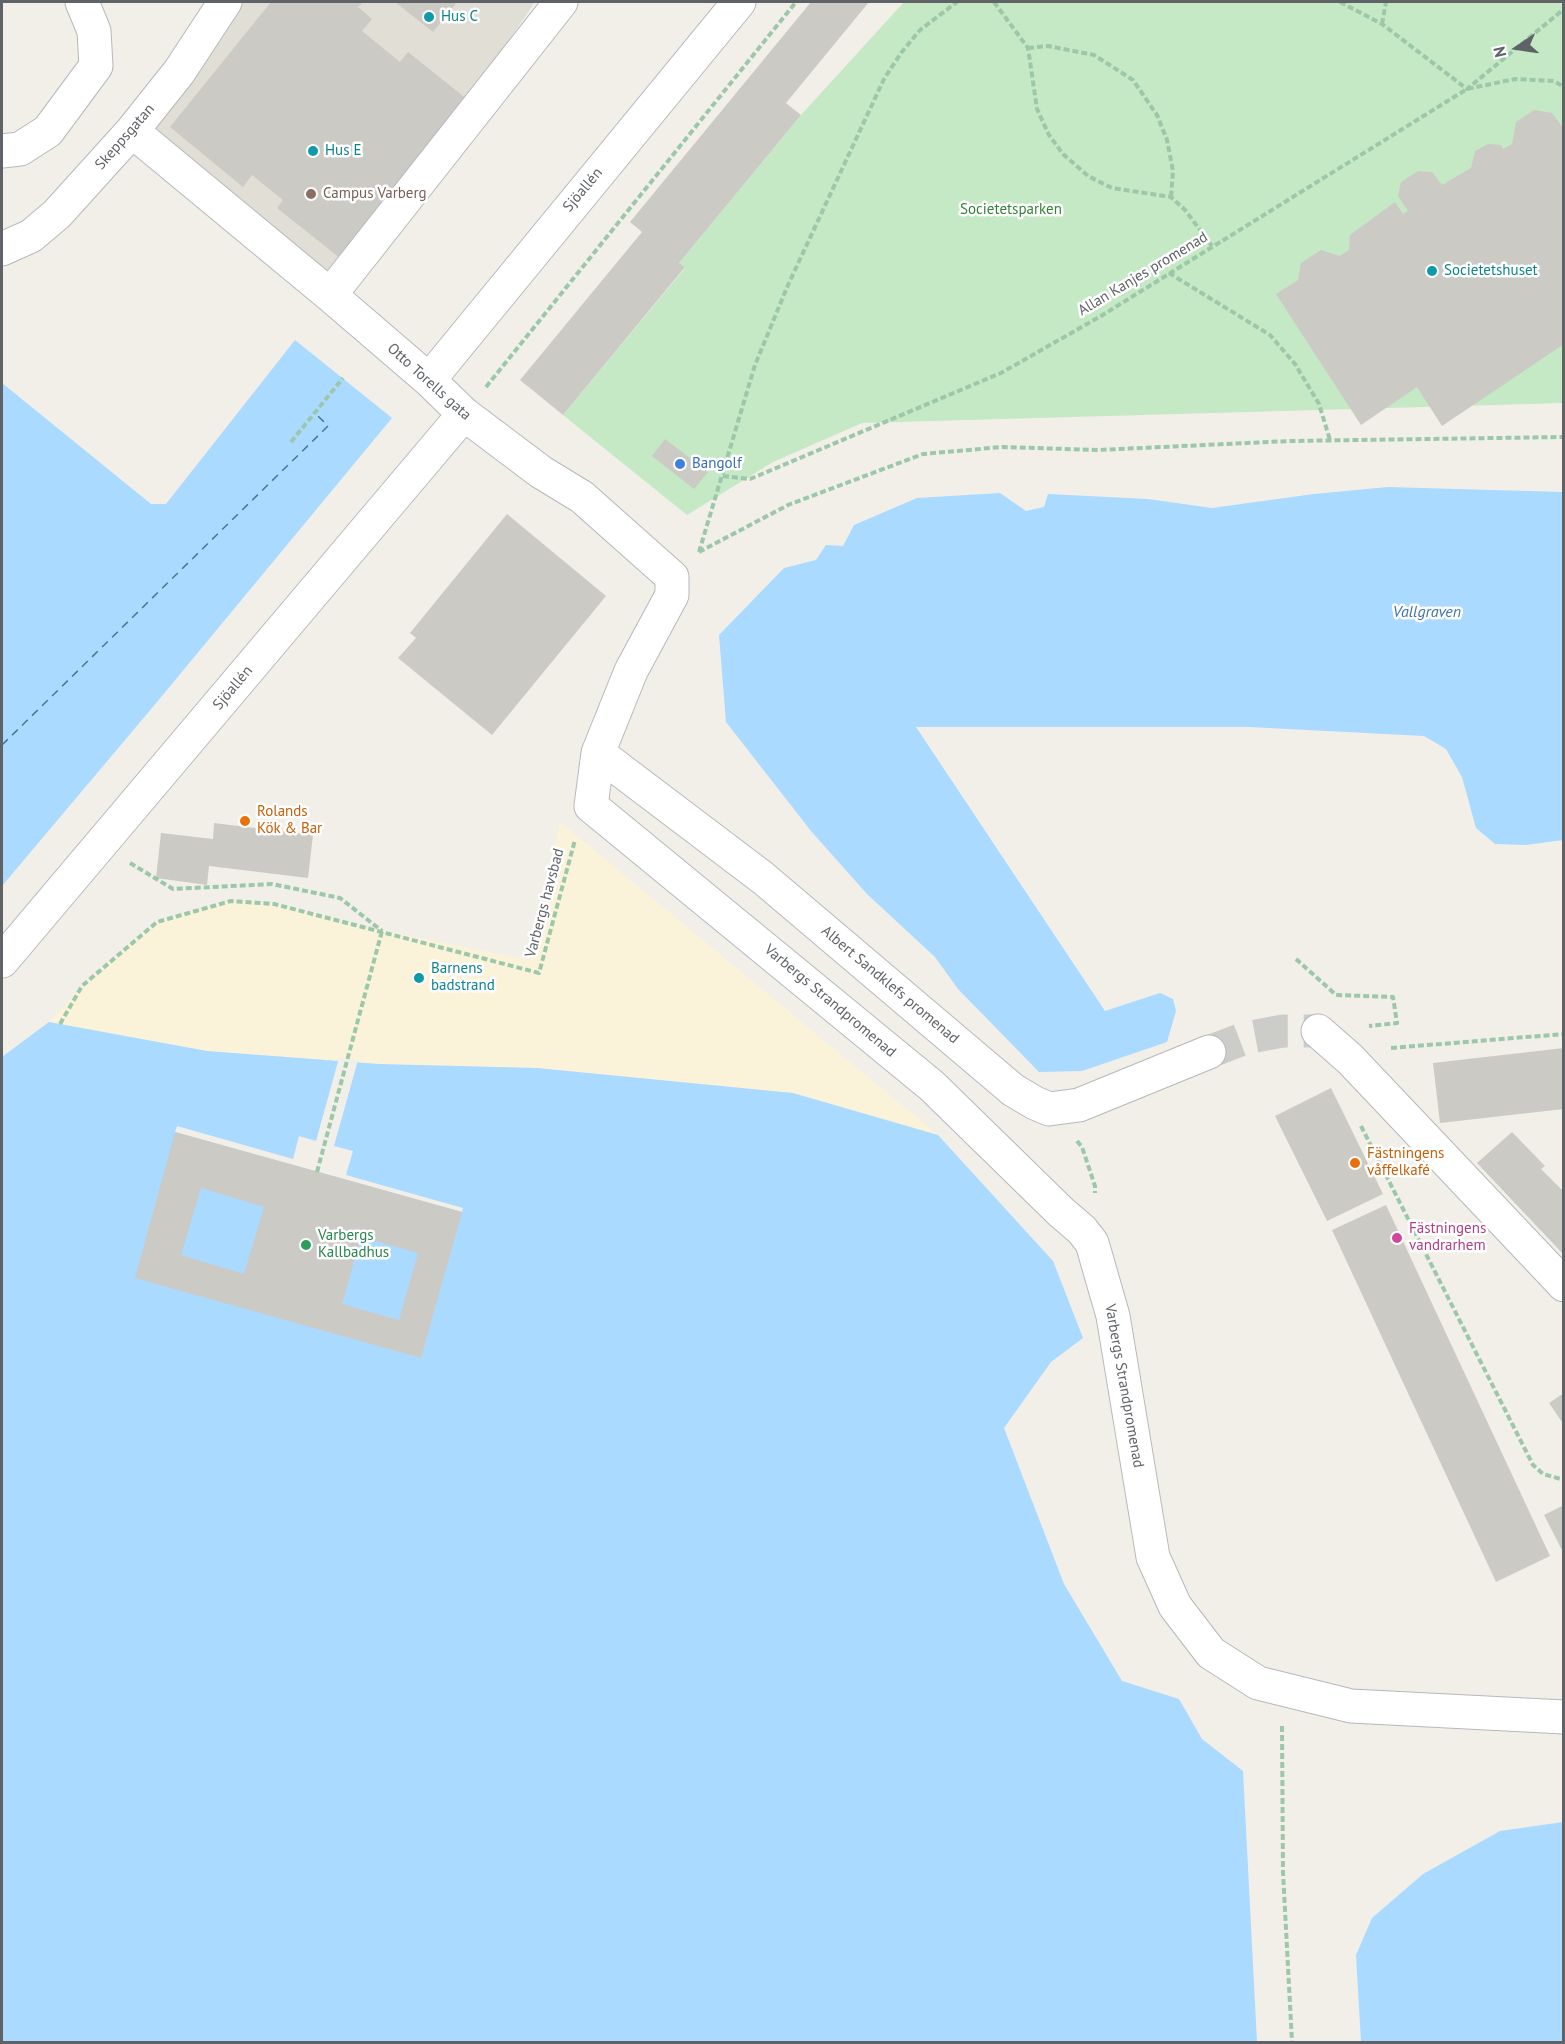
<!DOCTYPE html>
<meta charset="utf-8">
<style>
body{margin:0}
#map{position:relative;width:1565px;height:2044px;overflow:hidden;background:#f1efe8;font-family:"PT Sans",sans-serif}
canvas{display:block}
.frame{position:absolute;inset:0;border:3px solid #5f6368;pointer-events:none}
.north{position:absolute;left:1487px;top:18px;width:60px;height:60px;-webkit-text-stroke:4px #fff;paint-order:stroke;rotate:257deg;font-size:16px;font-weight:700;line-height:24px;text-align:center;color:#5f6368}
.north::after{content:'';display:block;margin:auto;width:21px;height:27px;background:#5f6368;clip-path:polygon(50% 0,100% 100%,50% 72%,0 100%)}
</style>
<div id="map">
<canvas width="1565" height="2044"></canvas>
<div class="frame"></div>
<div class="north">N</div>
</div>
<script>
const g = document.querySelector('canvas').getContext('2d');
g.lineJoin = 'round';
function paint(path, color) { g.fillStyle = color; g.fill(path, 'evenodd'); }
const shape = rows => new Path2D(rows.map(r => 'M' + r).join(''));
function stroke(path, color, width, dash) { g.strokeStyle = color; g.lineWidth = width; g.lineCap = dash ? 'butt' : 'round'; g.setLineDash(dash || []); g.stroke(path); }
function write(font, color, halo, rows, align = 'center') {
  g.font = font + ' "PT Sans",sans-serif'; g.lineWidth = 5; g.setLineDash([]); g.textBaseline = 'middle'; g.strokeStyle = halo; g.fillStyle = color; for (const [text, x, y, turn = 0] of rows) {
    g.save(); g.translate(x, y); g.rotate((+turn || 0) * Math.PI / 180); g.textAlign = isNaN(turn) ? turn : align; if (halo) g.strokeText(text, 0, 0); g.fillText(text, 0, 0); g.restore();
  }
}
paint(shape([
 [242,2,535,2,468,100,326,273,153,130]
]), '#e1ded6');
paint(shape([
 [904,2,1563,2,1563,403,862,423,773,462,687,515,563,415,685,268,679,263,801,115]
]), '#c5e8c5');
paint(shape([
 [560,822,938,1135,793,1093,537,1068,379,1064,207,1051,49,1022,98,970,157,922,233,900,274,904,359,926,529,960]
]), '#fbf3d9');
paint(shape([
 [295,340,392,418,157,702,2,886,2,383,151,504,166,504],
 [1388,487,1563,492,1563,840,1526,845,1495,844,1476,828,1462,777,1446,749,1424,736,1249,727,916,727,1105,1011,1160,993,1173,999,1176,1011,1167,1042,1082,1071,1039,1072,958,989,935,957,867,894,811,831,726,722,719,635,784,568,816,560,826,545,843,546,854,525,917,498,1000,493,1026,511,1044,507,1048,494,1148,499,1212,508,1314,494],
 [49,1022,207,1051,379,1064,537,1068,793,1093,938,1135,1053,1261,1083,1338,1051,1362,1004,1428,1064,1584,1122,1681,1179,1699,1202,1739,1243,1771,1257,2042,2,2042,2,1057],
 [1563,1822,1563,2042,1361,2042,1356,1955,1372,1918,1423,1874,1500,1831]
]), '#aadaff');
paint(shape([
 [339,1058,358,1060,334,1146,353,1151,346,1175,463,1208,462,1212,175,1132,177,1126,293,1159,299,1136,316,1141]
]), '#f1efe8');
stroke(shape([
 [2,745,328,426,315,413]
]), '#4174aa', 1.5, [8, 6]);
paint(shape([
 [271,2,363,2,358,7,372,19,362,31,400,62,408,52,468,100,340,258,277,208,283,200,252,175,243,187,170,127],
 [395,2,457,2,433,32],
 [811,2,869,2,786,103,801,115,679,263,685,267,563,415,520,380,642,232,630,222],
 [1534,110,1552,113,1564,129,1564,344,1442,426,1417,387,1361,425,1276,294,1298,280,1301,263,1321,250,1340,256,1349,250,1350,235,1395,202,1403,214,1408,211,1398,196,1401,182,1418,171,1432,172,1442,185,1471,168,1475,151,1488,144,1501,145,1503,149,1512,144,1516,122],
 [665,439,708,472,694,489,652,456],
 [507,514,606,596,492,735,398,658,416,638,410,633],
 [214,823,313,835,308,878,209,866,207,885,156,878,161,833,213,839],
 [1564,1048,1564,1109,1440,1123,1433,1063],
 [1331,1088,1383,1194,1327,1221,1275,1116],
 [175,1132,462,1212,421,1358,135,1278],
 [201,1188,264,1207,244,1274,181,1255],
 [361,1237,418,1253,399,1320,342,1304],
 [1512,1132,1545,1166,1541,1169,1564,1192,1564,1255,1477,1163],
 [1386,1205,1550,1556,1496,1582,1332,1230],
 [1564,1393,1564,1425,1549,1403],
 [1564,1505,1564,1554,1544,1515]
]), '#cccac5');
stroke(shape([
 [1209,1052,1245,1038,1283,1031,1318,1031]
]), '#ccccc8', 33, [33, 16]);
const minor = shape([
 [561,2,330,295,429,380,464,414,541,472,582,497,672,577,672,595,631,671,598,753,591,806,932,1086,1061,1212,1082,1230,1092,1243,1113,1316,1153,1557,1175,1606,1211,1653,1258,1683,1351,1706,1564,1717],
 [132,131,330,295],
 [2,151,20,149,48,131,96,66,94,31,82,2],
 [2,249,31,236,57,214,132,131,179,72,225,2],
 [429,380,739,2],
 [598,753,763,878,1013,1090,1035,1103,1049,1109,1079,1105,1209,1052],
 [2,961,464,414],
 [1318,1031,1350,1059,1564,1285]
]);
stroke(minor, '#b5b8bc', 35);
stroke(shape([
 [994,2,1028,48,1037,109,1049,135,1063,154,1088,176,1112,188,1171,197,1185,210,1212,246],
 [1340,2,1382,24,1467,89,1564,9],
 [1382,24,1386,2],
 [1028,48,1048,46,1094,55,1133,80,1157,115,1167,140,1173,171,1171,197],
 [1169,273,1270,335,1295,364,1319,404,1330,440],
 [486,387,796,2],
 [291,442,343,378],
 [723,476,750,479,1001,373,1101,316,1467,89,1515,79,1554,81,1564,87],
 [699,552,788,505,923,454,1002,447,1098,450,1290,441,1564,437],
 [699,552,755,365,788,285,884,79,901,53,920,30,957,2],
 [130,863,173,889,272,884,340,898,382,931],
 [1296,959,1336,995,1393,997,1397,1023,1369,1026],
 [60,1024,82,986,157,922,231,901,274,904,539,973,575,840],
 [1391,1048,1564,1034],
 [1361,1126,1533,1465,1543,1474,1564,1480],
 [1077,1141,1082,1147,1095,1186,1095,1193],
 [317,1172,382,931],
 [1282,1726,1283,1872,1292,2042]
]), '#9cc7a9', 4, [6, 3]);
stroke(minor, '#fff', 33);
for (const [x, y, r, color] of [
 [429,17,6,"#0f9aa8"],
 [313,151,6,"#0f9aa8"],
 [311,194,6,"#8d6e63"],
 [1432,271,6,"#0f9aa8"],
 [680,464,6,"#3f7fe0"],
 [245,821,6,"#e8710a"],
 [419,978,6,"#0f9aa8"],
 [1355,1163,6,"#e8710a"],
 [1397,1238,6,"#d1479c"],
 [306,1245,6,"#2e9e5b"]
]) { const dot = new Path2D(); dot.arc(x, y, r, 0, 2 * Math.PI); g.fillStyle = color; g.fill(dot); stroke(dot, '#fff', 2); }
write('15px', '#0d838f', '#fff', [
 ["Hus C",441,17],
 ["Hus E",325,151],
 ["Societetshuset",1444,271],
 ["Barnens",431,969],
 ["badstrand",431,986]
], 'left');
write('15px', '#5f6368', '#fff', [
 ["Skeppsgatan",125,137,-49],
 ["Sjöallén",583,190,-50],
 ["Allan Kanjes promenad",1143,274,-31],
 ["Otto Torells gata",429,382,42],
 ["Sjöallén",233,688,-50],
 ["Varbergs havsbad",545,903,-75],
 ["Albert Sandklefs promenad",890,985,40],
 ["Varbergs Strandpromenad",830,1001,40],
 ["Varbergs Strandpromenad",1124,1386,80]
]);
write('15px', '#785e54', '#fff', [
 ["Campus Varberg",323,194]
], 'left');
write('15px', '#348238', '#fff', [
 ["Societetsparken",1011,210]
]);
write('15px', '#366cbe', '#fff', [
 ["Bangolf",692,464]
], 'left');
write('15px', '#c56008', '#fff', [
 ["Rolands",257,812],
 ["Kök & Bar",257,829],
 ["Fästningens",1367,1154],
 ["våffelkafé",1367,1171]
], 'left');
write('15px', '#b23c85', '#fff', [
 ["Fästningens",1409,1229],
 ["vandrarhem",1409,1246]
], 'left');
write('15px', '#27864d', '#fff', [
 ["Varbergs",318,1236],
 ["Kallbadhus",318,1253]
], 'left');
write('italic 16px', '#4174aa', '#fff', [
 ["Vallgraven",1427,612]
]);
</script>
